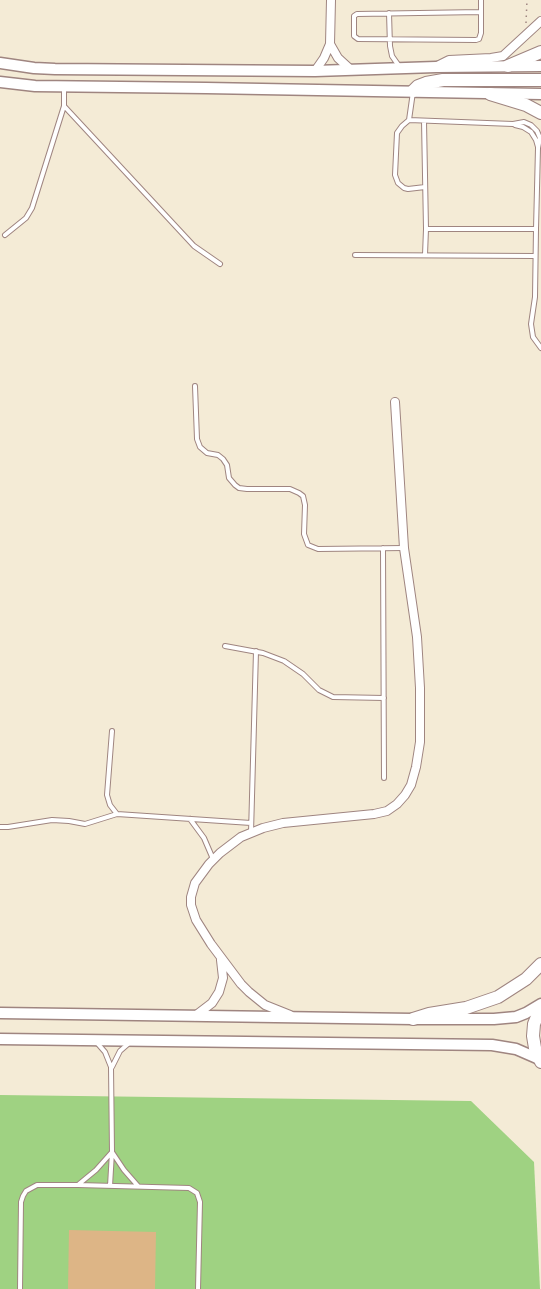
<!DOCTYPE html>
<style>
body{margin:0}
canvas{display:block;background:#f4ebd6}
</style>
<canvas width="541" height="1289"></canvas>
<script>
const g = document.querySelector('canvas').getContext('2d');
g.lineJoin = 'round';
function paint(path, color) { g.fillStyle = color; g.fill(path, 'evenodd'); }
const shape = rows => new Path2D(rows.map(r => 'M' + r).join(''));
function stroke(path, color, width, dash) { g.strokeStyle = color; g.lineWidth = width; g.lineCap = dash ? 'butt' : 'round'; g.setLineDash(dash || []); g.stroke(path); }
paint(shape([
 [0,1095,471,1101,534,1162,540,1289,0,1289]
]), '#9fd282');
paint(shape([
 [69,1230,156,1232,155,1289,68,1289]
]), '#ddb586');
const lane = shape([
 [481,0,481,33,479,39,476,40,358,39,354,36,354,16,357,14,481,12],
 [389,13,390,46,392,56,399,66],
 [64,87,64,106,194,246,220,264],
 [413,92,409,120,402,126,397,133,395,175,398,183,404,188,408,189,425,187],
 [409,120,513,124,524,122,531,125,537,131,540,138,538,148,536,229,535,297,531,324,533,337,541,348],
 [424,121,426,229,425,255],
 [515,125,523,127,531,132,536,140,538,147],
 [426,229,536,229],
 [5,235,26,218,32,208,64,106],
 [355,255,535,256],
 [195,386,197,439,200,447,207,453,218,455,223,459,227,465,229,478,235,485,239,488,247,489,290,489,299,493,303,496,305,505,304,534,308,545,318,549,404,548],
 [383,548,384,778],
 [225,646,263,653,284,661,303,674,319,690,333,697,384,698],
 [112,731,107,795,110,805,117,814,251,823],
 [190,819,204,838,213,859],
 [0,827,8,827,52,820,69,821,85,824,117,814],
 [251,833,256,651],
 [98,1044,105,1052,111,1067,112,1152,110,1186],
 [112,1067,120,1051,128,1044],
 [79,1184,96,1170,112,1152,124,1170,138,1186],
 [20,1289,21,1202,23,1196,26,1191,37,1185,78,1185,189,1188,197,1193,200,1202,198,1289]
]);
const street = shape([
 [330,44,338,58,350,69],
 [437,66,449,60,491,58,503,56,541,21],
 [315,71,324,58,330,44,331,0],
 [290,1015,265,1005,249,992,241,984,211,944,196,920,191,905,191,897,195,883,209,864,220,853,241,837,263,828,283,823,374,814,387,811,397,804,405,795,411,785,416,767,420,742,420,688,417,637,404,548,395,402],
 [195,1016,212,1003,219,992,223,978,221,960]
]);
const secondary = shape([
 [0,63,34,68,55,69,315,71,436,67,541,66],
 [0,82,35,86,206,88,541,94],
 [0,1013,413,1019,494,1019,516,1017,526,1013,541,1004],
 [0,1039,492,1045,516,1049,539,1059]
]);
const primary = shape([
 [508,66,541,52],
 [413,91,418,86,426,83,443,80,541,80],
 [490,94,526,105,541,113],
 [541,1007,534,1024,533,1036,535,1048,541,1062],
 [413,1019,429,1014,466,1008,498,997,526,979,541,964]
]);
stroke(lane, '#9f8580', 6);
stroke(street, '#9f8580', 10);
stroke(secondary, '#9f8580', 13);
stroke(primary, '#9f8580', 14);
stroke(shape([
 [526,23,527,0]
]), '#9f8580', 1.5, [1.5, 4.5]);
stroke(lane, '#fff', 4);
stroke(street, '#fff', 8);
stroke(secondary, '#fff', 10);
stroke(primary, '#fff', 12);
</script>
